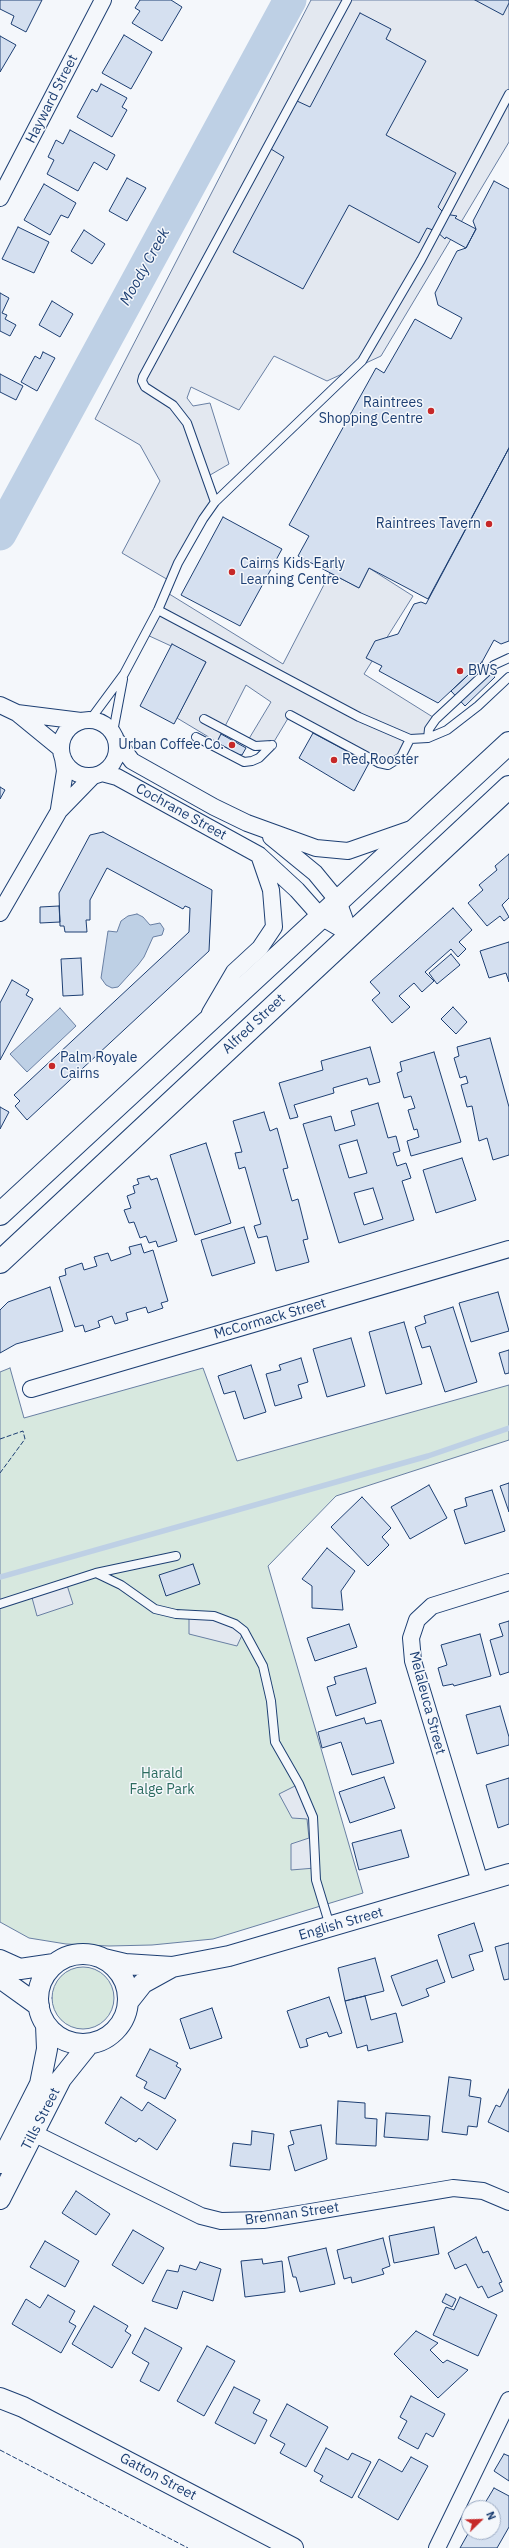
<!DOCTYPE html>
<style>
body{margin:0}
#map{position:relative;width:509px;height:2548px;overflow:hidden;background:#f4f7fb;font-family:"IBM Plex Sans",sans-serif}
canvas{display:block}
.north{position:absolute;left:461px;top:2500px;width:40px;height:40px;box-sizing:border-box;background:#f4f7fb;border:1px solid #9eadc5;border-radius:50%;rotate:67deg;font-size:11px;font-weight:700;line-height:16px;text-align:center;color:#1d3f73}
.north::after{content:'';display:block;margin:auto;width:14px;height:18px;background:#c62828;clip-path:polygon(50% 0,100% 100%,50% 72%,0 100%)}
</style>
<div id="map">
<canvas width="509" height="2548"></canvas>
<div class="north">N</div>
</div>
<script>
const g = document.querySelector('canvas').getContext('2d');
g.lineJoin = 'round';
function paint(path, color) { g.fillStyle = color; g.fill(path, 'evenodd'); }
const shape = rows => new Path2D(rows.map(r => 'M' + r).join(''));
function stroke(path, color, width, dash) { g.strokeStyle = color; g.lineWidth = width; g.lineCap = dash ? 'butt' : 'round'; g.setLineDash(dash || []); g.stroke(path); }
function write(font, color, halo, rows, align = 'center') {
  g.font = font + ' "IBM Plex Sans",sans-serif'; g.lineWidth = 3; g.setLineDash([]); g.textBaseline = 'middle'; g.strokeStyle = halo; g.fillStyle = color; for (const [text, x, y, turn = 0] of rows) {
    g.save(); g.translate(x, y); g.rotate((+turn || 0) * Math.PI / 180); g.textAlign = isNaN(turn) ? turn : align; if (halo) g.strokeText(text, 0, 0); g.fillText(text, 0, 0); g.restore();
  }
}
const green = shape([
 [10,1368,24,1418,203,1368,237,1461,509,1385,509,1440,336,1496,268,1566,363,1893,213,1939,152,1945,109,1946,66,1944,29,1938,0,1922,0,1372,10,1368],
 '52 1998a31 31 0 1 1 62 0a31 31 0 1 1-62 0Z'
]);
paint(green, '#d7e8df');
stroke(green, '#687fa3', 1);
const parking = shape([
 [311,0,509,0,509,142,381,356,327,381,274,356,239,410,191,387,187,398,193,406,210,403,229,464,205,478,215,502,170,581,122,553,160,481,140,445,95,419,311,0],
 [369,568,413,596,364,674,436,719,427,735,410,739,405,750,388,765,290,715,272,745,247,742,271,702,246,685,217,742,177,718,206,662,145,634,166,592,283,664,330,573,359,588,369,568],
 [66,1582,73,1604,37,1616,31,1594,66,1582],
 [189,1614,203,1614,244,1631,237,1646,189,1634,189,1614],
 [299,1784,313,1817,315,1868,291,1870,291,1844,309,1838,307,1819,292,1818,279,1794,299,1784]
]);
paint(parking, '#e3e8f0');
stroke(parking, '#687fa3', 1);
const water = shape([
 [137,914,143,917,150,925,160,923,164,929,162,935,153,937,144,957,138,965,118,987,112,988,106,985,101,978,108,931,117,932,121,921,128,916,137,914],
 [60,1008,76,1026,27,1072,10,1054,60,1008]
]);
paint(water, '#bed0e5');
stroke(water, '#687fa3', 1);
stroke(shape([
 [0,1577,428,1456,509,1428]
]), '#bed0e5', 5.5);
stroke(shape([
 [0,534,290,0]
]), '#bed0e5', 33);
const building = shape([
 [0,0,42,0,26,32,11,24,14,16,0,9,0,0],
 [140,0,171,0,182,7,162,41,132,23,140,11,135,8,140,0],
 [475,0,509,0,509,3,503,15,475,0],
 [360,13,391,29,386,39,426,61,386,135,456,173,438,207,445,214,457,216,455,218,476,229,466,248,446,237,445,239,436,231,427,228,419,243,349,205,303,289,233,252,284,157,271,149,297,101,310,107,360,13],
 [124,35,152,52,131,89,102,73,124,35],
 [0,36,16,45,0,72,0,36],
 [101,84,127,98,122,107,127,110,112,137,77,117,92,89,97,92,101,84],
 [70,130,115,155,107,170,94,162,78,191,47,174,54,160,48,157,56,140,63,144,70,130],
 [127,178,146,188,127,221,109,211,127,178],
 [494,181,509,189,509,448,428,599,369,568,359,588,298,556,309,536,289,525,376,368,384,373,415,319,451,339,462,318,438,305,435,293,457,251,466,248,476,229,473,221,494,181],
 [44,184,76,203,68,218,61,215,50,235,24,220,44,184],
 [18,227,49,242,34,273,2,259,18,227],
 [84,230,105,244,92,264,71,251,84,230],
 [0,293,9,298,2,313,7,315,5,319,16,325,10,336,0,331,0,293],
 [52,301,73,314,60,337,39,325,52,301],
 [43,352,55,358,37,391,21,382,35,356,40,359,43,352],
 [0,374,23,386,16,400,0,392,0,374],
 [509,448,509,641,501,644,494,640,482,662,438,703,379,671,382,666,366,658,375,641,398,634,414,604,421,602,426,604,509,448],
 [223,517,282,549,240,626,181,595,223,517],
 [172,644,206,662,174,724,140,706,172,644],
 [482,662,495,677,465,706,451,691,482,662],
 [313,733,369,763,354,791,299,758,313,733],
 [221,734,246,748,242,755,236,754,217,742,221,734],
 [0,787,5,790,0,799,0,787],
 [103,832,212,890,209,951,27,1120,15,1106,20,1101,14,1095,189,932,190,908,185,906,183,909,107,868,90,900,90,920,86,920,87,932,65,932,64,926,60,926,59,893,90,835,103,832],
 [509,854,509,898,502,905,509,917,504,921,500,916,487,926,468,903,483,890,479,885,497,870,495,866,509,854],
 [59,906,60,922,40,923,40,907,59,906],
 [453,908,472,930,459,942,466,949,458,957,451,949,425,972,434,981,422,992,414,983,399,996,410,1007,392,1023,372,1000,380,993,370,982,453,908],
 [509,942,509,982,506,973,489,978,480,951,509,942],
 [451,954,460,965,437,984,429,973,451,954],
 [81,958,83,995,63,996,61,959,81,958],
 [12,980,29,990,26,995,33,999,0,1060,0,1003,12,980],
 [453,1007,467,1022,456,1034,441,1019,453,1007],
 [490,1038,509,1107,509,1155,493,1160,487,1138,479,1141,472,1106,467,1107,461,1085,468,1083,466,1076,460,1078,454,1058,459,1056,457,1047,490,1038],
 [370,1047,380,1082,369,1085,367,1078,333,1088,334,1093,294,1105,298,1117,290,1119,279,1083,323,1070,321,1061,370,1047],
 [434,1052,461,1142,411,1156,407,1141,419,1137,417,1129,414,1130,408,1110,415,1108,411,1096,404,1098,397,1073,402,1071,400,1062,434,1052],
 [378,1103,388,1138,396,1136,400,1151,393,1153,397,1166,406,1163,411,1178,402,1181,414,1220,339,1243,303,1124,331,1116,335,1131,355,1125,351,1111,378,1103],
 [357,1140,367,1173,349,1178,339,1145,357,1140],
 [373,1188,383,1219,364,1225,354,1193,373,1188],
 [0,1107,9,1112,0,1129,0,1107],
 [264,1112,270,1131,277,1128,288,1168,283,1169,292,1201,298,1199,308,1239,303,1240,309,1262,276,1271,267,1236,258,1238,254,1226,261,1224,245,1167,239,1169,235,1153,242,1152,233,1121,264,1112],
 [206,1143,231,1223,195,1235,170,1155,206,1143],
 [462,1158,476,1200,436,1213,423,1170,462,1158],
 [149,1176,151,1180,157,1178,177,1241,158,1247,156,1241,149,1243,146,1236,140,1238,134,1222,129,1223,124,1210,131,1208,127,1196,135,1193,133,1186,139,1184,137,1179,149,1176],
 [244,1227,255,1263,212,1276,201,1240,244,1227],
 [141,1244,144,1253,153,1250,168,1301,161,1303,163,1308,148,1313,146,1307,126,1313,128,1320,115,1324,112,1316,98,1321,100,1327,85,1332,83,1325,75,1327,59,1277,66,1275,65,1269,82,1263,84,1270,97,1266,94,1257,108,1253,111,1261,131,1254,129,1247,141,1244],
 [50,1287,63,1331,16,1344,0,1353,0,1310,8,1302,50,1287],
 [498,1292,509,1331,471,1342,459,1303,498,1292],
 [453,1307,477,1382,445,1392,430,1346,422,1348,415,1327,426,1323,424,1316,453,1307],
 [404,1322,422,1384,386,1394,369,1332,404,1322],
 [351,1338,365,1386,327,1397,313,1349,351,1338],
 [509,1350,509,1373,505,1374,499,1353,509,1350],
 [301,1358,308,1382,298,1385,302,1398,275,1406,266,1374,281,1370,279,1365,301,1358],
 [251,1365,266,1412,244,1419,235,1391,224,1394,218,1376,251,1365],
 [509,1483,509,1512,500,1486,509,1483],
 [429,1485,447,1518,410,1539,391,1507,429,1485],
 [492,1490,505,1531,465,1544,454,1510,467,1506,465,1498,492,1490],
 [362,1497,391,1528,382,1537,389,1545,368,1566,331,1527,362,1497],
 [327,1548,355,1571,341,1591,343,1610,312,1608,312,1586,302,1579,327,1548],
 [193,1564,200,1584,166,1596,159,1575,193,1564],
 [509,1621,509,1672,500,1675,490,1640,503,1636,499,1624,509,1621],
 [349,1624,357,1647,315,1661,307,1638,349,1624],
 [480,1634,491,1676,454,1686,453,1684,443,1686,438,1668,447,1665,441,1645,480,1634],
 [366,1668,376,1703,336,1716,327,1687,336,1684,334,1677,366,1668],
 [500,1706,509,1737,509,1745,477,1754,466,1715,500,1706],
 [364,1718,366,1724,381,1720,394,1763,352,1775,341,1742,322,1748,318,1732,364,1718],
 [384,1777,395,1808,350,1823,339,1792,384,1777],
 [509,1778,509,1824,498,1828,486,1785,509,1778],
 [401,1830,409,1857,359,1870,352,1843,401,1830],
 [474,1923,483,1951,469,1955,474,1970,452,1978,438,1935,474,1923],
 [509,1943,509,1979,504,1980,495,1947,509,1943],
 [375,1958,384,1991,345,2001,338,1968,375,1958],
 [437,1960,445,1982,426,1989,429,1996,402,2006,391,1976,437,1960],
 [365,1996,371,2020,396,2013,403,2042,368,2051,367,2045,357,2048,345,2001,365,1996],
 [329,1997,342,2033,329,2037,327,2032,306,2039,308,2046,300,2048,287,2011,329,1997],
 [212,2008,222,2038,190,2049,180,2019,212,2008],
 [150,2049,178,2063,176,2066,181,2069,165,2099,144,2088,147,2082,136,2076,150,2049],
 [449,2077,471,2080,469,2096,481,2098,477,2127,468,2126,467,2135,442,2132,449,2077],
 [509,2089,509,2132,488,2122,496,2105,500,2107,509,2089],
 [121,2097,142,2111,148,2102,176,2120,157,2150,139,2138,136,2142,105,2123,121,2097],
 [338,2101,365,2103,365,2118,377,2119,376,2146,336,2144,338,2101],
 [386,2113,430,2116,428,2140,384,2137,386,2113],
 [321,2125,327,2159,295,2171,288,2146,294,2144,290,2131,321,2125],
 [252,2131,274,2134,270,2170,230,2166,233,2143,251,2145,252,2131],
 [76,2191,110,2214,96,2235,62,2213,76,2191],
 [434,2227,439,2254,394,2263,389,2236,434,2227],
 [133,2230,164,2248,143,2284,112,2265,133,2230],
 [476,2237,483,2253,488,2251,502,2282,499,2283,503,2291,488,2298,482,2286,478,2288,466,2264,455,2269,448,2253,476,2237],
 [383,2238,390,2266,382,2269,384,2274,352,2283,351,2277,344,2279,337,2250,383,2238],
 [45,2241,79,2261,65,2287,30,2267,45,2241],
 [326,2248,335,2284,300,2292,296,2277,293,2277,288,2257,326,2248],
 [262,2259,263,2264,282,2261,285,2292,245,2297,241,2261,262,2259],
 [200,2262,221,2269,213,2301,183,2291,177,2309,152,2301,167,2270,178,2272,180,2265,196,2270,200,2262],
 [446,2294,456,2299,452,2307,442,2302,446,2294],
 [48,2295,75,2311,69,2322,76,2326,61,2353,12,2324,26,2299,40,2308,48,2295],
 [460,2297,497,2315,478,2356,433,2335,446,2307,454,2310,460,2297],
 [94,2306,128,2326,125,2331,131,2335,112,2368,72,2344,94,2306],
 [145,2328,182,2348,159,2391,140,2381,149,2363,132,2353,145,2328],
 [416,2331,438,2343,430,2350,443,2363,447,2360,468,2370,438,2398,394,2354,416,2331],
 [207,2346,235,2361,204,2416,177,2401,207,2346],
 [234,2387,260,2400,253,2413,267,2420,255,2444,215,2423,234,2387],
 [411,2396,445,2414,433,2437,426,2433,418,2449,398,2438,407,2421,400,2417,411,2396],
 [287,2404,328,2427,306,2467,280,2453,285,2444,270,2436,287,2404],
 [326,2448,348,2460,352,2453,371,2462,352,2498,320,2481,323,2476,314,2471,326,2448],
 [504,2454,509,2456,509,2481,494,2471,504,2454],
 [411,2457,428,2466,398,2520,358,2497,379,2459,402,2472,411,2457],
 [494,2488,509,2496,509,2527,497,2548,460,2548,469,2532,493,2532,493,2508,482,2508,494,2488]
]);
paint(building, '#d5e0f0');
stroke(building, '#1d3f73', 1);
const service = shape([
 [215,502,362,361,421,260,509,94],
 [158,610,359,717,410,739,428,738,447,730,478,706,509,677],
 [290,715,379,763,388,765,401,757,410,739],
 [204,719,255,746,272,745],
 [90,720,124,674,158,610,178,563,203,519,215,502,187,423,173,405,145,387,142,381,143,377,347,0],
 [113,732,123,679],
 [196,737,244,762,252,761,259,758,272,745],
 [428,738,429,729,436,719,494,665,509,658],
 [96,1573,176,1556],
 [0,1604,96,1573,121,1585,155,1609,176,1614,214,1616,235,1624,244,1631,263,1666,271,1701,275,1742,299,1784,313,1817,316,1880,330,1926]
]);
const minor = shape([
 [0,198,103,0],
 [0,705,17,713,61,749],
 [17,713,81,721],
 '61 748a28 28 0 1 1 56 0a28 28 0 1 1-56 0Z',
 [117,741,132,761,214,807,247,823,316,848,348,851,411,829],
 [102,773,117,777,259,855,297,890,321,917,350,934],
 [59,809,65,771,63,758],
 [271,837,315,873,338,901,350,934],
 [0,913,59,811,93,776],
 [210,1013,234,972,260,948,274,927,271,890,259,855],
 [31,1389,509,1249],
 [480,1882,420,1684,413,1661,411,1638,417,1620,432,1606,509,1582],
 [23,2128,201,2216,221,2221,263,2220,453,2188,483,2191,509,2202],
 [437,2548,509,2400]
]);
const tertiary = shape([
 '38 1999a45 45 0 1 1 90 0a45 45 0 1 1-90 0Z',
 [104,1959,125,1964,172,1967],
 [0,1960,20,1969,54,1964],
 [0,1978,39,2006],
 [128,2002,143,1983,172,1967,229,1956,509,1874],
 [0,2163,40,2084,47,2049,46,2025],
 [0,2199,61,2079,89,2044],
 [0,2398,23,2407,293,2548]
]);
const primary = shape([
 [0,1214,509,743],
 [0,1262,509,787]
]);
stroke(service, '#1d3f73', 10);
stroke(minor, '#1d3f73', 18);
stroke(tertiary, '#1d3f73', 22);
stroke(primary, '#1d3f73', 24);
stroke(service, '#f4f7fb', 8);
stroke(minor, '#f4f7fb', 16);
stroke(tertiary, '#f4f7fb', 20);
stroke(primary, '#f4f7fb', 22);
stroke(shape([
 [0,1439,23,1431,25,1439,0,1473],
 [0,2450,188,2548]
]), '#1d3f73', 1, [5, 2]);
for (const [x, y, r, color] of [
 [431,411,4,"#c62828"],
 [489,524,4,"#c62828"],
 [232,572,4,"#c62828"],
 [460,671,4,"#c62828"],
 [232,745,4,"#c62828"],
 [334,760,4,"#c62828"],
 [52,1066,4,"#c62828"]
]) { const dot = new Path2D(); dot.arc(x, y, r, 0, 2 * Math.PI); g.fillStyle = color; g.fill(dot); stroke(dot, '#f4f7fb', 1.5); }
write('14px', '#1d3f73', '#f4f7fb', [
 ["Hayward Street",52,99,-63],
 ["Cochrane Street",181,812,29],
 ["Alfred Street",254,1024,-43],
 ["McCormack Street",270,1319,-16],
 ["Melaleuca Street",427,1703,75],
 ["English Street",341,1924,-16],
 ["Tills Street",41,2119,-63],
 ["Brennan Street",292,2214,-8],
 ["Gatton Street",158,2477,28]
]);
write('14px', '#1d3f73', '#f4f7fb', [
 ["Raintrees",423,403,"right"],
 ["Shopping Centre",423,419,"right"],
 ["Raintrees Tavern",481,524,"right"],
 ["Cairns Kids Early",240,564],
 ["Learning Centre",240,580],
 ["BWS",468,671],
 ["Urban Coffee Co.",224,745,"right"],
 ["Red Rooster",342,760],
 ["Palm Royale",60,1058],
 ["Cairns",60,1074]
], 'left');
write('14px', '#2c6c60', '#f4f7fb', [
 ["Harald",162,1774],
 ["Falge Park",162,1790]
]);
write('italic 15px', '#1d3f73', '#f4f7fb', [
 ["Moody Creek",145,267,-61]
]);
</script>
